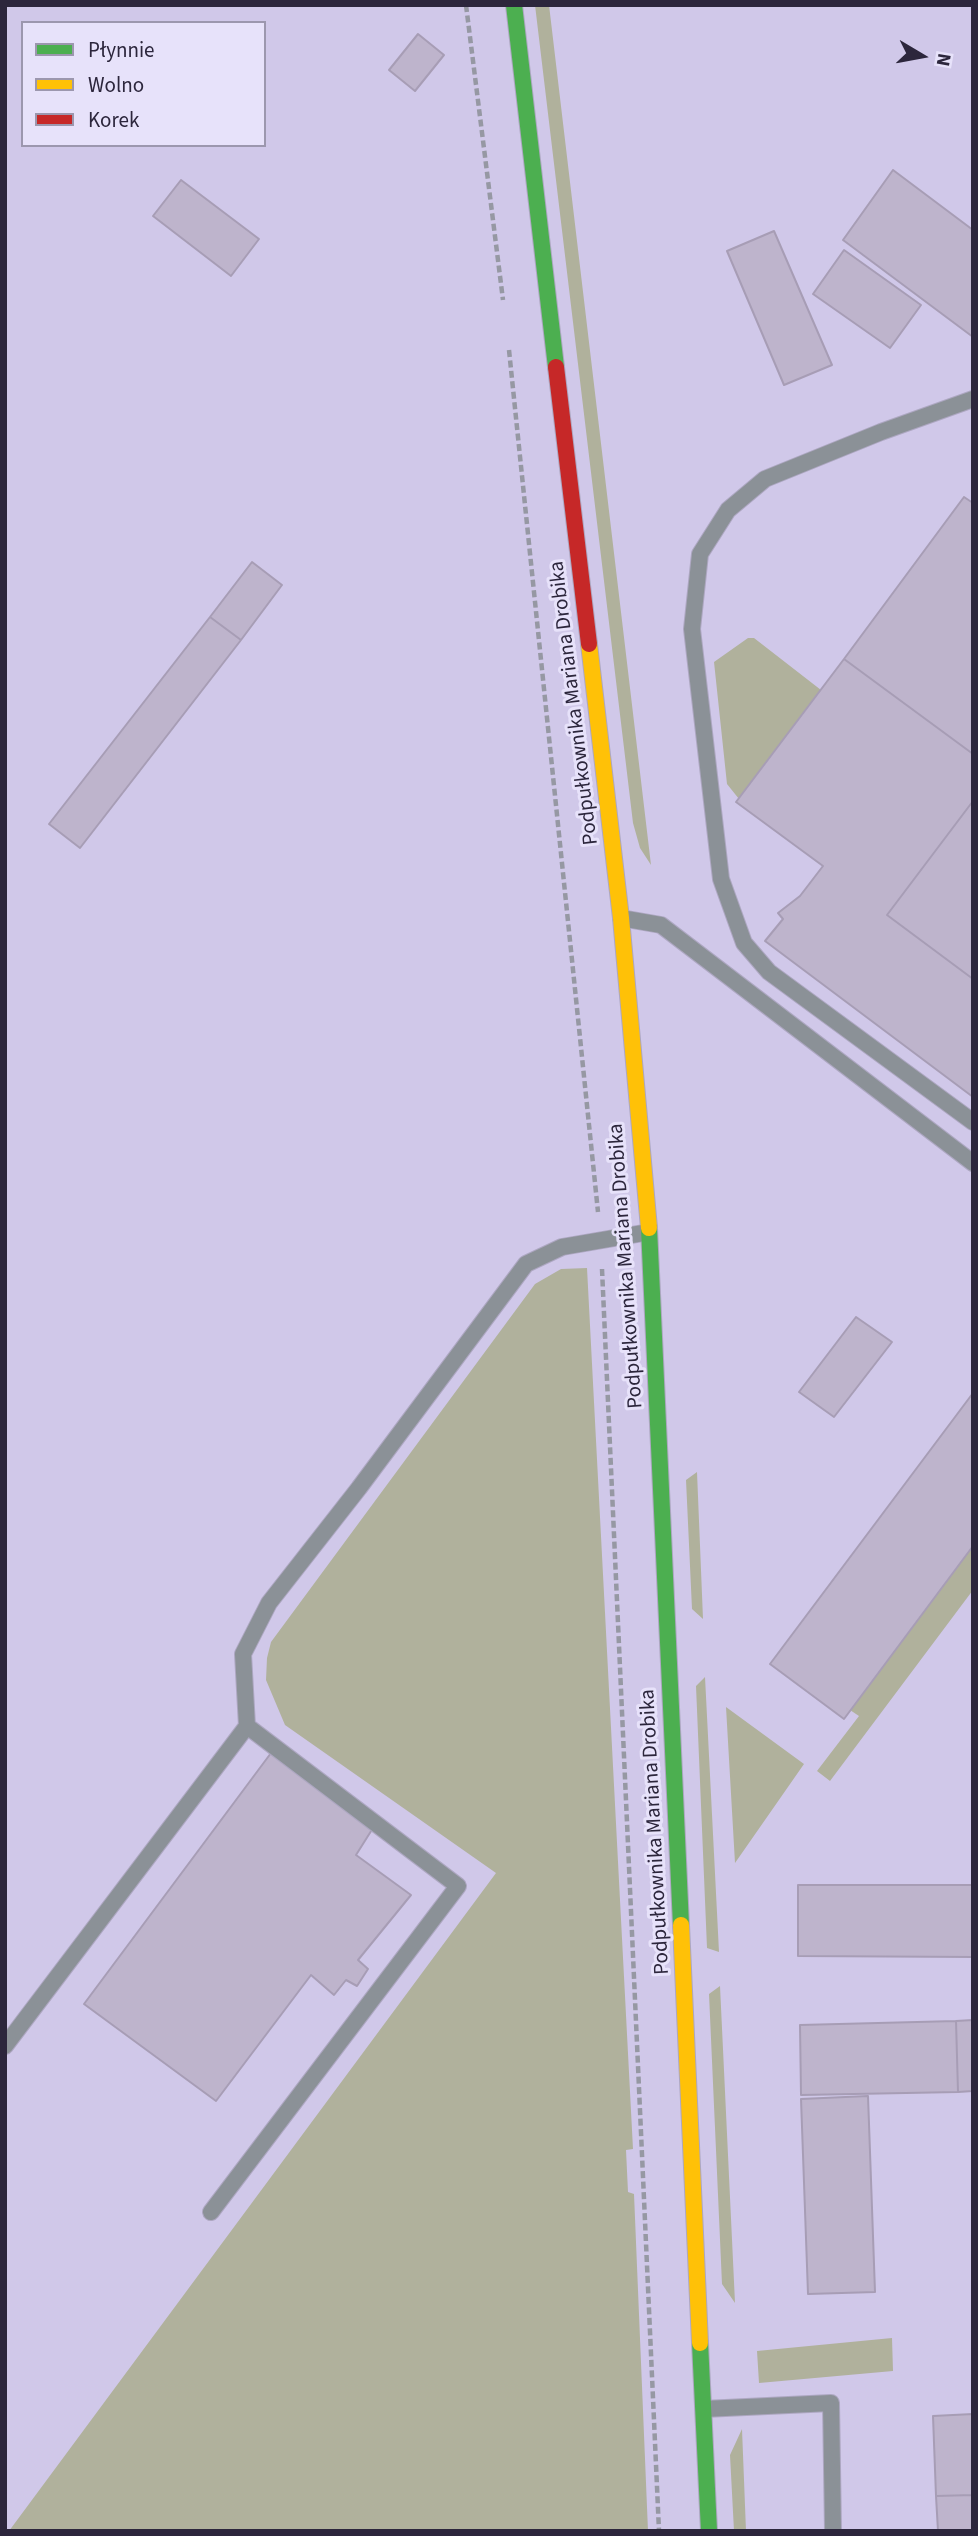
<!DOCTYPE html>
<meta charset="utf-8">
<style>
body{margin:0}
#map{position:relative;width:978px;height:2536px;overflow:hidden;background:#d0c8e9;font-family:"Source Sans 3",sans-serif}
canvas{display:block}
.frame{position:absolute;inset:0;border:7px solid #2c263c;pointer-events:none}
.legend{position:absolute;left:21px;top:21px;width:245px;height:126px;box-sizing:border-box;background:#e7e2fa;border:2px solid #9c97ae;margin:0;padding:9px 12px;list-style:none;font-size:21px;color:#2c263c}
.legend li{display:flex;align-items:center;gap:14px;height:35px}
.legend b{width:35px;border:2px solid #9c97ae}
.north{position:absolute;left:887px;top:21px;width:70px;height:70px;-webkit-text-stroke:5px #e7e2fa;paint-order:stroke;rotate:100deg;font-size:19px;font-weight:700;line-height:28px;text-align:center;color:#2c263c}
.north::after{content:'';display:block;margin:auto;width:24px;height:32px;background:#2c263c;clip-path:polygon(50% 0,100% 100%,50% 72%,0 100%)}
</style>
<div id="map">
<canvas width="978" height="2536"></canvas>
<div class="frame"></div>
<ul class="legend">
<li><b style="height:9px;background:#4caf50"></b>Płynnie</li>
<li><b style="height:9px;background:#ffc107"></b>Wolno</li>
<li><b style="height:9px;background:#c62828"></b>Korek</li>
</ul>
<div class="north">N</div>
</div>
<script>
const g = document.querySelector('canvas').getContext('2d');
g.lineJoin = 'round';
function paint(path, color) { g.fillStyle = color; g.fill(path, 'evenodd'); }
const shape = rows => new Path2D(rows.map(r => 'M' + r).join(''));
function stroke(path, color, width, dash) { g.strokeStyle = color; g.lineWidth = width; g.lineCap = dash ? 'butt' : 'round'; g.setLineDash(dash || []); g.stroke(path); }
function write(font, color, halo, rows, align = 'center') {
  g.font = font + ' "Source Sans 3",sans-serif'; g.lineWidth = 6; g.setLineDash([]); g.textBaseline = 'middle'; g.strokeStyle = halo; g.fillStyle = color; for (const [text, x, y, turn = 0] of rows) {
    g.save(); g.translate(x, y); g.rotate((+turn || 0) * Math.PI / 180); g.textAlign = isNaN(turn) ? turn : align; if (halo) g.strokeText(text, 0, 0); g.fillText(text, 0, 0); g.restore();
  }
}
paint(shape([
 [535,5,549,5,651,865,640,848,633,823],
 [748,638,754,638,821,690,739,799,727,784,714,662],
 [587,1268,633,2149,626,2150,628,2192,634,2194,648,2531,9,2531,496,1873,285,1725,266,1680,267,1658,271,1642,535,1284,561,1269],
 [697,1472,703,1619,692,1609,686,1480],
 [973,1546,973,1590,830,1781,817,1771,859,1716,850,1710],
 [705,1677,719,1952,707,1948,696,1686],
 [726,1707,804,1764,735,1863],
 [720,1986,735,2303,722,2284,709,1994],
 [892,2338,893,2371,759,2383,757,2351],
 [742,2429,746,2531,734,2531,730,2455]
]), '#b0b19c');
const building = shape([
 [418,34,444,55,415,91,389,70,418,34],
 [893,170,973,230,973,337,843,240,893,170],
 [181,180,259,239,231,276,153,216,181,180],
 [774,231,832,365,784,385,727,251,774,231],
 [844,250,921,305,890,348,813,294,844,250],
 [964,497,973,503,973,754,844,659,964,497],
 [252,562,282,585,241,640,210,617,252,562],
 [210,617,241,640,80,848,49,824,210,617],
 [844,659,973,754,973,801,887,915,973,979,973,1097,765,941,783,919,778,913,800,896,823,866,736,802,844,659],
 [973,801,973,979,887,915,973,801],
 [856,1317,892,1342,834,1417,799,1392,856,1317],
 [973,1393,973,1546,844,1719,770,1664,973,1393],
 [271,1753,373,1828,356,1855,411,1895,358,1960,368,1969,357,1986,346,1980,334,1995,311,1975,216,2101,84,2004,271,1753],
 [798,1885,973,1885,973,1957,798,1956,798,1885],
 [973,2020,973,2091,958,2092,956,2021,973,2020],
 [956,2021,958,2092,801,2095,800,2025,956,2021],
 [868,2096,875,2292,808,2294,801,2099,868,2096],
 [973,2414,973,2495,936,2496,933,2416,973,2414],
 [973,2495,973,2531,938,2531,936,2496,973,2495]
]);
paint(building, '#beb4cc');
stroke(building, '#a79db5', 2);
const lane = shape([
 [973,399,881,432,765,479,728,510,700,554,692,629,721,879,744,943,769,972,973,1122],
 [621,918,661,925,973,1163],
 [5,2046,247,1726,243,1654,269,1603,359,1488,526,1264,562,1247,649,1232],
 [211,2212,458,1886,247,1726],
 [704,2409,831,2403,833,2531]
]);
const fast = shape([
 [514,5,556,367],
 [649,1228,681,1925],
 [700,2343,709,2531]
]);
const slow = shape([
 [589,644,621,918,649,1228],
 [681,1925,700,2343]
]);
const jam = shape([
 [556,367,589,644]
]);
stroke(lane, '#ada7c1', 18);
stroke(fast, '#ada7c1', 18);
stroke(slow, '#ada7c1', 18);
stroke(jam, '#ada7c1', 18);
stroke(shape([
 [466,5,503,300],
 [509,350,598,1212],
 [602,1269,659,2531]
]), '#9698a3', 4.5, [7, 3.5]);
stroke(lane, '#8b9197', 16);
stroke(fast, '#4caf50', 16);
stroke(slow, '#ffc107', 16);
stroke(jam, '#c62828', 16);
write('21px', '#2c263c', '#e7e2fa', [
 ["Podpułkownika Mariana Drobika",575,703,-97],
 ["Podpułkownika Mariana Drobika",627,1266,-94],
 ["Podpułkownika Mariana Drobika",656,1832,-93]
]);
</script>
